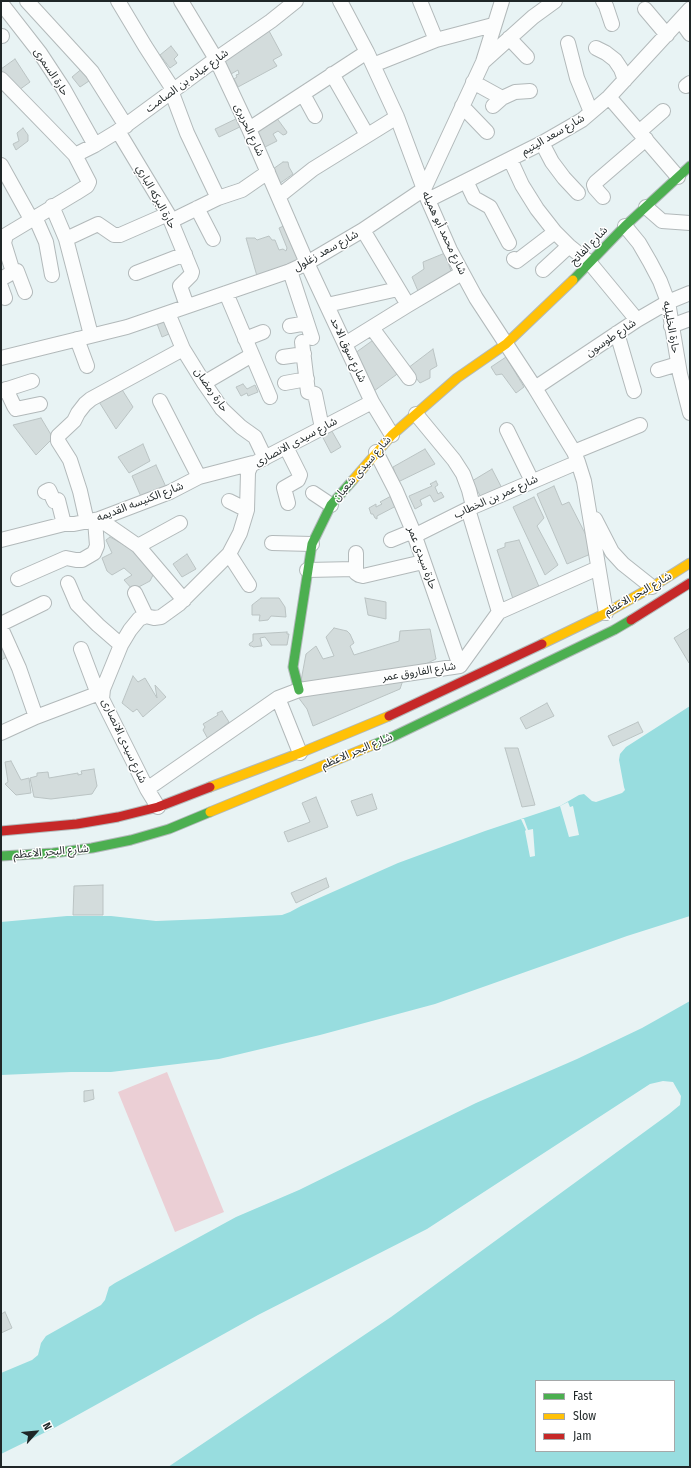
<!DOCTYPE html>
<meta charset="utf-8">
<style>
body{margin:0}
#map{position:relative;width:691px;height:1468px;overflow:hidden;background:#e8f3f4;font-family:"Fira Sans Condensed",sans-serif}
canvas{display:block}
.frame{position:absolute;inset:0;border:2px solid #1f2627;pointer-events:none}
.legend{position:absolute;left:535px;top:1380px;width:140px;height:72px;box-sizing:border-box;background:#fff;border:1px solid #a5a8a9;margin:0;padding:5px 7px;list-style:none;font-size:12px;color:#1f2627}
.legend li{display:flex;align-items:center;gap:8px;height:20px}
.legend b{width:20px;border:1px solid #a5a8a9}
.north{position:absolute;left:16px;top:1412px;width:40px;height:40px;-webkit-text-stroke:3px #fff;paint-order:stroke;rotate:63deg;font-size:11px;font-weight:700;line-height:16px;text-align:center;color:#1f2627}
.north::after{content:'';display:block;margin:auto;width:14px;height:18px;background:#1f2627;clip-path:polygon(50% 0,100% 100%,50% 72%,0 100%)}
</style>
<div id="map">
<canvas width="691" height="1468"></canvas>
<div class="frame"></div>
<ul class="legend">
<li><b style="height:5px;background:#4caf50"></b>Fast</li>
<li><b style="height:5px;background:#ffc107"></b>Slow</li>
<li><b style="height:5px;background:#c62828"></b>Jam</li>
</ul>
<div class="north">N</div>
</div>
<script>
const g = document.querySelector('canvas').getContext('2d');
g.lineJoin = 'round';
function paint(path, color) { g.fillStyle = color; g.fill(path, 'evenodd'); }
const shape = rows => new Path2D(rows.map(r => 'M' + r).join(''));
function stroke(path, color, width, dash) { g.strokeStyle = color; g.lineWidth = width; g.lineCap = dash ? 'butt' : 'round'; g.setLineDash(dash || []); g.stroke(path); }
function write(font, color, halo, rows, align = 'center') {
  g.font = font + ' "Fira Sans Condensed","Noto Sans Arabic",sans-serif'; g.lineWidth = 3; g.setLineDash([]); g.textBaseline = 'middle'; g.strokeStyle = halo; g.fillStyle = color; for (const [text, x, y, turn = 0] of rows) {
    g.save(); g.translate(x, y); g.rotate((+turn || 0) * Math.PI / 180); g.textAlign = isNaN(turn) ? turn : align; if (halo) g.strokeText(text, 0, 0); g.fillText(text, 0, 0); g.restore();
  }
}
paint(shape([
 [167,1072,224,1212,175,1232,118,1092]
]), '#ebcfd5');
paint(shape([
 [690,706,690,916,627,936,435,1004,320,1035,219,1059,111,1072,71,1072,1,1075,1,922,67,916,111,916,156,921,207,919,282,915,290,912,301,906,398,863,485,831,560,806,579,795,584,794,592,801,596,802,622,793,625,790,624,787,619,760,620,754,626,747],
 [690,1001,690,1467,168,1467,391,1317,669,1114,680,1105,681,1096,673,1082,663,1081,650,1084,427,1229,258,1315,56,1427,1,1454,1,1373,32,1360,38,1355,41,1343,46,1336,101,1305,105,1300,109,1287,115,1283,236,1217,299,1190,476,1103,577,1059,642,1028],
 [536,1381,674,1381,674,1451,536,1451]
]), '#98dddf');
paint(shape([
 [568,802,570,807,573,806,579,835,569,837,560,806],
 [521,819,524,819,528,830,533,829,535,856,530,857,525,831,526,830]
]), '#e8f3f4');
const building = shape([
 [268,29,282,55,273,60,277,66,238,87,234,79,237,77,236,75,239,74,238,70,231,74,221,57,268,29],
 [171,46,178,55,174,59,177,63,170,68,160,55,171,46],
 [15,59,30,82,19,90,1,73,1,69,15,59],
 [84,67,92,79,80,87,72,77,84,67],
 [242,116,246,124,219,137,215,129,242,116],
 [276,117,287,132,286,134,283,135,278,131,273,134,277,141,265,147,256,128,276,117],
 [23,128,28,135,28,141,16,150,13,144,19,141,17,133,23,128],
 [283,162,288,162,289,167,293,174,279,184,273,169,283,162],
 [286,225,301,259,257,276,246,238,255,238,257,240,269,236,272,240,275,240,279,250,283,249,286,251,287,248,279,228,286,225],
 [445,253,452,274,418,291,412,277,424,269,423,262,445,253],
 [168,317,169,334,162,337,156,321,168,317],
 [376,338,400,372,374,391,351,356,376,338],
 [433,349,437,366,430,370,430,378,420,383,408,368,433,349],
 [506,357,524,387,516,393,502,374,496,375,491,367,506,357],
 [243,384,247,389,255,385,258,392,248,396,247,393,241,396,236,387,243,384],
 [121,388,133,407,116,429,96,397,121,388],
 [41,418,53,438,36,455,13,425,41,418],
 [329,426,341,447,331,453,321,434,329,426],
 [143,444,150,461,129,473,118,457,143,444],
 [425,449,435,464,398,482,393,467,425,449],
 [156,465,166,487,142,499,132,476,156,465],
 [492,469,504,492,482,499,472,481,492,469],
 [436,481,438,485,435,487,438,494,441,492,444,497,434,502,430,495,420,500,422,505,415,509,409,496,432,486,430,484,436,481],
 [554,486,562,505,569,502,588,539,593,553,567,564,537,494,554,486],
 [393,495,400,504,377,516,377,519,375,518,373,514,371,514,369,508,376,504,376,507,382,504,380,502,393,495],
 [534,497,544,518,537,526,558,565,545,575,513,507,534,497],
 [110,537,137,552,153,575,150,581,133,590,124,580,132,575,124,568,112,575,107,571,102,558,112,553,106,540,110,537],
 [519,540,540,589,514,602,497,550,505,547,505,543,519,540],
 [187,554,196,569,182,577,173,564,187,554],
 [261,598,279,598,285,607,286,617,271,616,268,620,259,621,260,615,252,615,252,605,261,598],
 [365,598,386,602,386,619,368,615,365,598],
 [334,628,347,631,350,634,354,643,350,646,354,655,399,641,400,631,430,629,436,659,405,674,400,689,313,726,307,709,298,697,306,654,316,646,323,659,334,656,326,637,334,628],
 [690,628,690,662,689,663,674,638,690,628],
 [287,632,287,634,289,634,287,645,271,645,265,637,260,638,262,646,253,647,252,646,250,646,249,644,253,641,253,634,287,632],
 [10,642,15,653,1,660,1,646,10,642],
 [133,676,138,682,145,678,157,698,155,685,166,697,143,717,137,709,133,712,122,703,133,676],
 [547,703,554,716,526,729,520,718,547,703],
 [222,711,229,722,208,739,203,730,205,727,203,724,218,715,217,713,222,711],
 [638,722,643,732,613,746,608,736,638,722],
 [505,748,518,748,535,805,522,807,505,748],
 [11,761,21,780,29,778,31,793,16,795,5,784,8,782,5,762,11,761],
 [94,769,97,786,92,794,51,799,34,797,30,778,37,776,37,773,48,772,49,778,78,773,78,775,82,774,81,771,94,769],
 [372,794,377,809,357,816,351,801,372,794],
 [316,797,328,827,288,842,284,832,310,822,302,803,316,797],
 [326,878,329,887,296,903,291,893,326,878],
 [103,885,103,915,73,915,74,886,103,885],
 [93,1090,94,1099,84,1102,84,1091,93,1090],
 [5,1312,12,1328,1,1333,1,1314,5,1312]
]);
paint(building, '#d3dcdc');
stroke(building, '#bac3c3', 1);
const street = shape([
 [27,1,92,72,126,126],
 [118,1,145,46,174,91],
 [181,1,216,59,249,129,307,263,372,402,392,435],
 [340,1,367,52,397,117,428,200,450,250,476,298,535,388,574,452,578,462,584,481,606,613],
 [420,1,436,40],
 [603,1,606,6,612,24],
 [1,3,40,53,63,88,95,145],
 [645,9,667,35],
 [680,20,690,34],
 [1,36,2,36],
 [509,38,527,57],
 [568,43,577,78,591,112],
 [596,48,606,53,615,60,621,69,625,80],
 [483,62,533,17,555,1],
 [373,65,436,40,493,25],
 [332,74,367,135],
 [1,79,75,155,89,182,87,186,76,193,6,235,4,243,13,272],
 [473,82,502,98],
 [686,86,690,83],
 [172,93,187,133,218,198],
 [303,94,315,116],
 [609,97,678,177],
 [462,106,487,132],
 [493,106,502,98,515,92,530,91],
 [249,129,367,52],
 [118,131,168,214,192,272,191,275,180,286,187,306],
 [639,132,663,111],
 [542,143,552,162,564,178,578,193],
 [75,155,95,145,118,131,216,59,271,21,296,1],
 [510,159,522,185,537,209,555,232,569,246,590,263,637,320],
 [1,165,31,219],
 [466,181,474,198,490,207,509,243],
 [279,196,313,169,397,117],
 [603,197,595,188,594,185,596,182,646,139],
 [428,200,542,143,582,120,609,97,690,9],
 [52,206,66,239,91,335],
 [646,207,662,221,690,223],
 [197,208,213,239],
 [35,217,46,242,52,275],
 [171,221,218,198,242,190,268,172],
 [625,226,639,243,650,262,660,281,668,302,680,374,690,413],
 [363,230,408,305],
 [66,239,98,224,114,235,120,235,168,214],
 [514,259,517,261,555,232],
 [543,270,569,246],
 [290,271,312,338],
 [136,273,185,254],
 [1,279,15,271,17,271,25,292],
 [1,287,5,298],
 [226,293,270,397],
 [327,305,398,289],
 [168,313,183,349,204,383,222,409,241,427,255,437,265,458],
 [290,326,307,323],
 [671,326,690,319],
 [372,328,409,378],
 [617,333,634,391],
 [77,339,87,366],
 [245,339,263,332],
 [302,342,308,392,315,394,322,428],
 [345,344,408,305,462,273],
 [283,357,304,354],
 [1,358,127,327,290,271,307,263,363,230,424,189,483,62,502,1],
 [658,370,678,364],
 [204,383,252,355],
 [285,383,307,379],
 [535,388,637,320,668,302,690,293],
 [6,389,14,406,16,409,40,404],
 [1,391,32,381],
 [160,401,199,477],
 [416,414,454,460,463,474,469,490,473,506],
 [507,430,532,481],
 [286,447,300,475,298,480,284,488,288,503],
 [376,452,396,491,413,531,460,666],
 [574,452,640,425],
 [45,492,49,490,54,501,58,500,64,524],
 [313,493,331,505],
 [229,501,247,510],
 [468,509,499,612],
 [99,519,138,546,184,600],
 [595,519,612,552,623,564,652,587],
 [87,522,80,491,70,460,58,441,58,436,74,421,78,413,85,404,91,399,183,349],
 [414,536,468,509,578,462],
 [1,540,64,524,74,524,99,519,170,492,199,477,253,463],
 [391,540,413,531],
 [272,543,312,544],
 [138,546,180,523],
 [356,553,356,573,359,575,363,576,423,562],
 [229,554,249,585],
 [307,570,355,569],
 [18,579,66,558,76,560,82,560,94,553,97,546,95,520],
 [68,583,77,604,98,625,121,645],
 [135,593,146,616],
 [1,624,44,603],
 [1,628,19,668,36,717],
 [81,649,98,694],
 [278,698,300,753],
 [1,733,36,717,102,692],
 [147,789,278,698,299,690,460,666,499,612,598,568],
 [158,807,147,789,102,699,103,689,121,645,130,630,139,619,146,616,154,618,161,617,179,604,229,554,240,533,247,510,248,472,251,465,372,402]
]);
const fast = shape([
 [573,280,625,226,690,166],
 [299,690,293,667,312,544,331,505,353,480],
 [373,745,392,737,614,630,631,620],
 [1,856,53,853,92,848,131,840,169,829,210,812]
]);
const slow = shape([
 [353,480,392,435,457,378,506,344,573,280],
 [542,644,606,613,652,587,690,563],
 [210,787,300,753,389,716],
 [210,812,373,745]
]);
const jam = shape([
 [631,620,690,583],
 [389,716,542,644],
 [1,831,77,824,118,817,158,807,210,787]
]);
stroke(street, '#b2b9ba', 16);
stroke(fast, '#b2b9ba', 11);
stroke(slow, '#b2b9ba', 11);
stroke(jam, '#b2b9ba', 11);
stroke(street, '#fcfdfd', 14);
stroke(fast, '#4caf50', 9);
stroke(slow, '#ffc107', 9);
stroke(jam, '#c62828', 9);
write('11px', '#1f2627', '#fff', [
 ["حارة السمرى",51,72,57],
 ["شارع عباده بن الصامت",187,81,-36],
 ["شارع الحريرى",249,130,65],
 ["شارع سعد اليتيم",553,135,-30],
 ["حارة البركه الباري",156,197,61],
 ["شارع محمد أبو هميله",444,233,65],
 ["شارع الفاتح",589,246,-46],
 ["شارع سعد زغلول",326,251,-29],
 ["حارة الخليليه",671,327,80],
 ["شارع طوسون",611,338,-34],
 ["شارع سوق الاحد",348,350,65],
 ["حارة رمضان",211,390,55],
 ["شارع سيدى الانصارى",296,442,-28],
 ["شارع سيدى شعبان",362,469,-49],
 ["شارع عمر بن الخطاب",496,497,-24],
 ["شارع الكنيسه القديمه",140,502,-21],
 ["حارة سيدى عمر",422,558,70],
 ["شارع البحر الاعظم",638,594,-30],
 ["شارع الفاروق عمر",419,672,-9],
 ["شارع سيدى الانصارى",124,741,65],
 ["شارع البحر الاعظم",357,751,-23],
 ["شارع البحر الاعظم",51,852,-5]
]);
</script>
